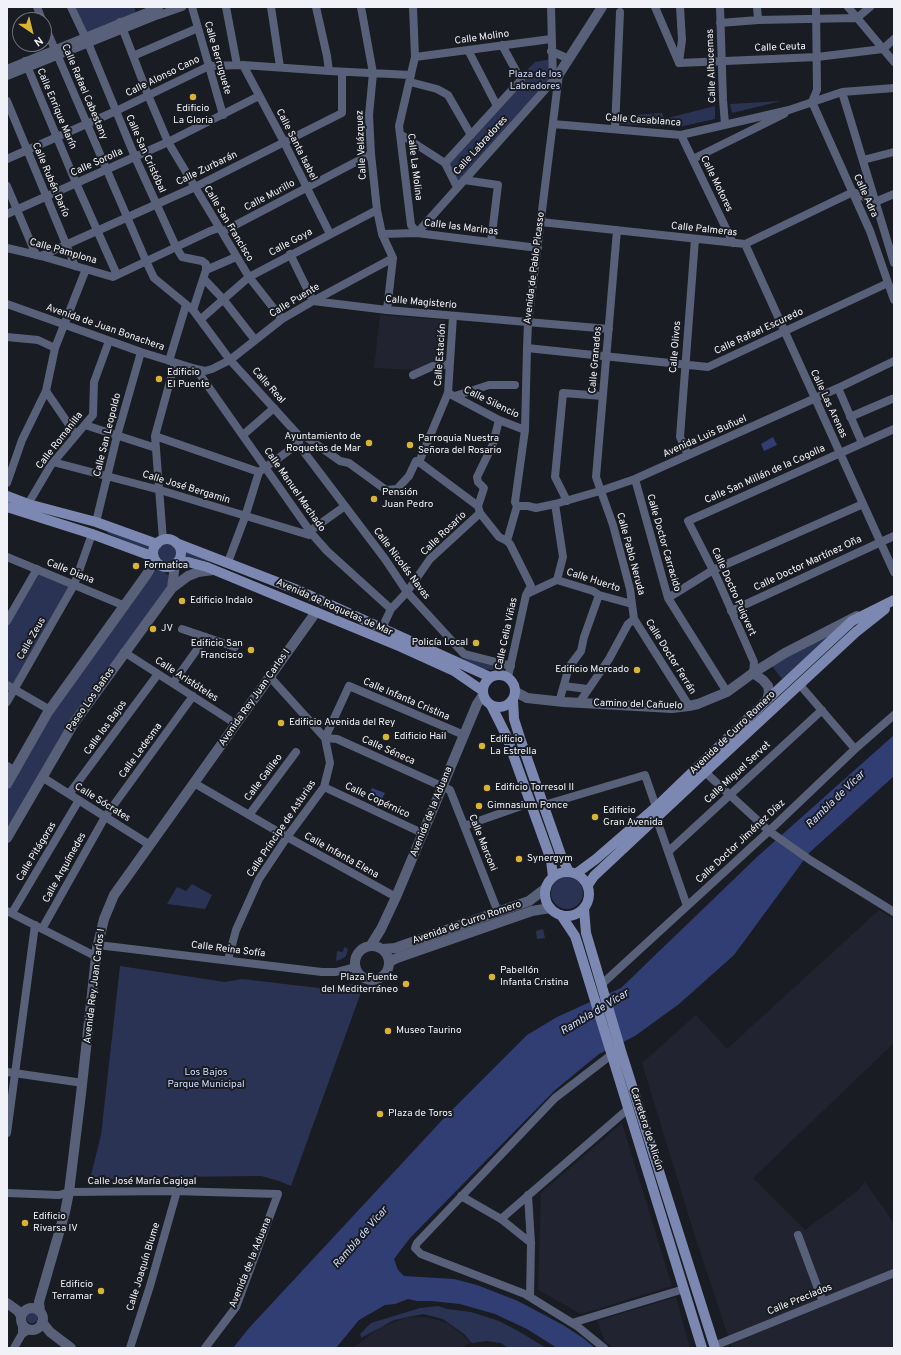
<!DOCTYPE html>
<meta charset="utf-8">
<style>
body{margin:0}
#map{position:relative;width:901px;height:1355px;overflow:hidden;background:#191c22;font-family:Overpass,sans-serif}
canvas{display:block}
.frame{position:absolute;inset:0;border:8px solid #f1f2f7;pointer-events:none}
.north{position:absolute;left:12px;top:12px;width:40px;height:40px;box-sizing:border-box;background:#191c22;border:1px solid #6f7277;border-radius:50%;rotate:145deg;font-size:11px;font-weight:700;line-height:16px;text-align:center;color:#f1f2f7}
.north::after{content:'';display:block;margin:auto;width:14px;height:18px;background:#d9b334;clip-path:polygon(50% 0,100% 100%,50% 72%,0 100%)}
</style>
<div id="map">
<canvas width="901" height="1355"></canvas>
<div class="frame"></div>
<div class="north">N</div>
</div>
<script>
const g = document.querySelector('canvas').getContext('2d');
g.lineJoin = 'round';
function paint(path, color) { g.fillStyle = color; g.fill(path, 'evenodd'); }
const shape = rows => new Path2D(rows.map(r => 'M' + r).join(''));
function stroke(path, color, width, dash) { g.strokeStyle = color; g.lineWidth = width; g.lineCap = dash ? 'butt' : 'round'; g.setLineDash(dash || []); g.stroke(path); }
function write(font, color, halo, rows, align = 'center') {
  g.font = font + ' Overpass,sans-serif'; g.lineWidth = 4; g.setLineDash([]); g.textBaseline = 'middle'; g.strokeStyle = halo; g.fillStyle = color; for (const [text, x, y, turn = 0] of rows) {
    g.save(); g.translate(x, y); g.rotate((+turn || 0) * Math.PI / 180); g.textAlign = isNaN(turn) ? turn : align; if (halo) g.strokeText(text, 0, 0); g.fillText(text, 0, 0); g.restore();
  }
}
paint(shape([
 [380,315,445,320,441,360,414,370,374,368],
 [879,910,894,919,894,1043,753,1178,805,1230,856,1192,865,1182,894,1223,894,1348,732,1348,694,1233,642,1063,696,1015,727,1049],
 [622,1123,672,1286,581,1314,538,1290,541,1193],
 [676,1297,690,1348,614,1348,605,1341,597,1321],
 [417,1317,430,1318,448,1323,472,1343,466,1344,462,1348,353,1348,380,1327,406,1318]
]), '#212430');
paint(shape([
 [75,7,134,7,136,13,86,35],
 [552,59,553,81,457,187,445,163,520,77,535,62],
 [781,101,732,113,730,104],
 [715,106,715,119,679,127,619,124,619,116,662,113,664,119],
 [108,531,151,545,149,551,107,533],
 '158 553a9 9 0 1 1 18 0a9 9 0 1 1-18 0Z',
 [186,552,210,560,210,562,193,558,185,558],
 [37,569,74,585,14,689,7,685,7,621],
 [157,570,163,571,168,575,169,584,66,728,7,831,7,790,48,717,151,573],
 [842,625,782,679,772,666],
 [465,658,498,667,492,670,483,669,464,660],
 '551 893a16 16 0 1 1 32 0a16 16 0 1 1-32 0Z',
 [192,884,212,895,205,909,167,904,177,887,186,891],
 [543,929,545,938,537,939,536,931],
 [344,947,348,949,346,956,342,959,336,961,337,951,343,952],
 [120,966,225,982,242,979,319,988,332,985,364,984,291,1186,279,1181,261,1176,167,1177,123,1179,90,1179,101,1135],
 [438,1306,447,1309,471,1312,499,1321,520,1332,546,1348,508,1348,501,1343,487,1341,472,1343,464,1334,443,1319,423,1314,394,1320,361,1338,361,1336,360,1334,371,1323,420,1308],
 '26.5 1318a5.5 5.5 0 1 1 11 0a5.5 5.5 0 1 1-11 0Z'
]), '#2a3354');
paint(shape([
 [773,437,777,445,764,451,761,444],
 [894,735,894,776,809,853,734,955,679,1004,635,1036,599,1054,555,1090,410,1238,394,1259,398,1270,404,1276,454,1279,477,1285,518,1301,563,1325,583,1338,595,1348,557,1348,527,1329,495,1314,460,1304,431,1301,417,1301,408,1299,395,1304,385,1305,359,1320,336,1348,233,1348,249,1328,445,1117,527,1035,557,1017,621,988,757,857],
 [372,788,385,793,382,799,369,794]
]), '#313e74');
stroke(shape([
 [37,7,42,20],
 [71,7,88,43,135,157,176,247,182,257,202,261,206,264,206,270],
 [192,7,223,115],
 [226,7,237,65],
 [271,7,280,67],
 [316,7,327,56,329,71],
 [361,7,373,73,369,115,371,154,377,210,382,234,393,258,387,310],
 [413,7,415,57,399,126,411,225,417,233,559,74],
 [551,7,553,81],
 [655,7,679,63],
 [720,7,723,100,725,124],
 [757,7,758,20],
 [816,7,817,90,812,102,870,231,894,300],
 [848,7,894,62],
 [120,22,148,95,168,142,249,277,282,319],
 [720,23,758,20,857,18,870,7],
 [44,24,146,261,154,278,193,310,230,360,300,437,306,437,340,461,349,463,386,490,397,489,409,476,416,461,419,462],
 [468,50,497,106],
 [551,51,569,59],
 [133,56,198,28],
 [415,57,551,39],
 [25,61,76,183,117,275],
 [679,62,682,40,680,7],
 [679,63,817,57,883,49,894,39],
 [243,65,284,142,330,234],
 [7,69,159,7],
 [7,76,153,17,182,7],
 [410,82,437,89,448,95,471,135],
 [842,92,894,263],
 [7,101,75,266],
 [553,124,681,135,789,110,842,92,894,88],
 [615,129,620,12],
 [400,134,445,163],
 [681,135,733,243],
 [7,159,116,111,209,66,243,65,329,71,411,75],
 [693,159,784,114],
 [863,160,894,152],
 [464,180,498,185,491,242],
 [7,186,36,255],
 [457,187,445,163,521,80,502,45],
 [7,214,168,142,259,96],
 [541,222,745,244,853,192,875,202,894,194],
 [617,230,596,477,613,525,625,570,630,589,634,619,689,706],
 [222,232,371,154],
 [382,234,417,233,538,248],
 [745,244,894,572],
 [7,248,41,256,113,277,210,231,219,228],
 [290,254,313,301],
 [41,256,195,187,342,113,342,72],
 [204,279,223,299,255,340],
 [313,301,387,310,609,329],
 [7,304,141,352,196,369,205,371,212,369,230,360,282,319,313,301,393,258],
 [193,310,206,270,236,257],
 [201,319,249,277,377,210],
 [7,337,38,340,55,348],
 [527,348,708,367,888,283],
 [169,361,186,305],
 [196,369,312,534,327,551,391,609],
 [413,375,433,366,450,364],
 [838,388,862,443],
 [46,391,76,435],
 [448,393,499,420,525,430],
 [455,396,489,385,515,385],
 [850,417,892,399],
 [85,425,156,448],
 [243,435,274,408],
 [155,436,259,472],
 [298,444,385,559,407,592,464,654,511,666],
 [688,455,680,437,695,239],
 [53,462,160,490,309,535,312,534],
 [419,462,478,506,480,513,499,537,507,541,510,544,531,586,526,595,508,677],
 [419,462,448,393,453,316],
 [635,479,668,598,727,692],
 [7,483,22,440,46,391,55,348,86,269],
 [567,501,555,477,563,393,603,396],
 [28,504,51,465,93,415,94,382,109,341],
 [555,504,563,557,557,580],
 [478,506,484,488,478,482,477,477,493,444,499,420],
 [517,506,528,506,536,508,555,504,600,491,635,479,838,388,894,361],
 [96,522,117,436,141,352],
 [310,531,345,506],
 [163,540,155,436,175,363],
 [507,541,517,506,515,502,525,430,527,348,528,323,559,74],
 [7,557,125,606],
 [228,562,245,517,259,472,298,444,300,439],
 [527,594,557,580,593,591,599,595,632,604],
 [668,598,713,570,863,504],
 [731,611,894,536],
 [7,621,37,569],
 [382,628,391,609,407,592,430,559,480,513],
 [182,629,235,647],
 [124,652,236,724],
 [753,673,754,662,718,580,688,521,894,429],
 [173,683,206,637],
 [7,685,50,710],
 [800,685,855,749],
 [564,686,587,689],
 [7,702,74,585,92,534],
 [559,702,569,667,581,651,584,637,599,595],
 [579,703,609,659,628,624,634,619],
 [464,735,349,686,325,738,337,739,450,790,498,912],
 [7,766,15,771],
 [705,772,769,831,810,860,894,912],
 [42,777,150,845],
 [194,783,287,837,396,897],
 [324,787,422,833],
 [69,794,158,674],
 [544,805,645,775,656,807],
 [249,815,296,752],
 [656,817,687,906],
 [464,826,530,803],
 [669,851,822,710],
 [7,911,97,957],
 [12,913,79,800],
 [42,929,105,817,193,696],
 [98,945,322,972,336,972,355,967],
 [228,960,236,930,259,879,287,837,324,787,330,763,325,738,270,677],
 [602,984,769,831,855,749,894,715],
 [7,1072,83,1083],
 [7,1133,35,925],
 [7,1193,59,1195,69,1192,173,1191,278,1194,236,1307,205,1348],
 [528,1195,531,1243,530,1297],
 [461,1196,501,1219,628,1109],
 [501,1219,531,1243],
 [798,1235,823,1302],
 [22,1323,22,1334],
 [572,1323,684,1289],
 [714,1346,894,1273],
 [14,1348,22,1334,30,1329],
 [130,1348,150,1286,177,1191],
 [604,1348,577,1326,525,1294,421,1254,415,1248,417,1243,555,1098,611,1055]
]), '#59617a', 8);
stroke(shape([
 [559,74,602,7],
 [172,588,188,576,198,572,213,570],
 [753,673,763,680,768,686,769,692,767,700],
 [516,692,527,698,564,702,672,708,689,706,698,704,727,692,753,673,785,653,857,616],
 [7,784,48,712,147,574,155,560],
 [7,838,74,723,172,588,175,564],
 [371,945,381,929,396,897,477,704,483,695],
 '355 963a17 17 0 1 1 34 0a17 17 0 1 1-34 0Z',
 [383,949,395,948,529,901,546,888],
 [389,962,397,958,532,911,550,908],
 [7,1303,18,1311,21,1316],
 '21 1319a11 11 0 1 1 22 0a11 11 0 1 1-22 0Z',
 [40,1312,39,1302,65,1212,69,1192,81,1094,97,948,104,919,114,895,316,612],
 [42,1322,50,1332,71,1348]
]), '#59617a', 10);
stroke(shape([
 [7,496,28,504,96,522,157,544],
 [7,507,92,534,154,557],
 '153 553a14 14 0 1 1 28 0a14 14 0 1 1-28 0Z',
 [176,543,300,591,490,677],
 [176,563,188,562,207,567,401,647,454,671,483,691],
 '483 691a16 16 0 1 1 32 0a16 16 0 1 1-32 0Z',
 [513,700,514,719,521,741,562,858,569,872],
 [491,705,506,735,551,860,553,877],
 '545 894a22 22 0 1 1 44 0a22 22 0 1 1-44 0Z',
 [577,873,596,859,656,807,767,700,852,621,894,600],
 [588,885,594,876,705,772,856,632,885,609],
 [584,909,586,933,621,1051,715,1348],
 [561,915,575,936,577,942,702,1348]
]), '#7c88b1', 10);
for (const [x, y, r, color] of [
 [193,97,4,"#d9b334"],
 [159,379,4,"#d9b334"],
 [369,443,4,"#d9b334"],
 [410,445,4,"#d9b334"],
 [374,499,4,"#d9b334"],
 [136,566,4,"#d9b334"],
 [182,601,4,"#d9b334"],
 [153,629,4,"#d9b334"],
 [476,643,4,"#d9b334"],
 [251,650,4,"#d9b334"],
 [637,670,4,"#d9b334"],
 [281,723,4,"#d9b334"],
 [386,737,4,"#d9b334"],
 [482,746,4,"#d9b334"],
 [487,788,4,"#d9b334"],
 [479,806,4,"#d9b334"],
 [595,817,4,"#d9b334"],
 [519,859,4,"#d9b334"],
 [492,977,4,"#d9b334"],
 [406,984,4,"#d9b334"],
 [388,1031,4,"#d9b334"],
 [380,1114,4,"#d9b334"],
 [25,1223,4,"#d9b334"],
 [101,1291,4,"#d9b334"]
]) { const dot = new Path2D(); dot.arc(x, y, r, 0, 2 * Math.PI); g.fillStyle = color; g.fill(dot); stroke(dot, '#191c22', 1.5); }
write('10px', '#f1f2f7', '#191c22', [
 ["Calle Molino",482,38,-8],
 ["Calle Ceuta",780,48,-2],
 ["Calle Berruguete",217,58,74],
 ["Calle Alhucemas",712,66,-92],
 ["Calle Alonso Cano",163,77,-26],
 ["Calle Rafael Cabestany",84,92,67],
 ["Calle Enrique Marín",56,109,67],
 ["Calle Casablanca",643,121,4],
 ["Calle Santa Isabel",296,145,63],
 ["Calle Velázquez",362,145,-93],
 ["Calle Labradores",481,146,-48],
 ["Calle San Cristóbal",145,154,66],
 ["Calle Sorolla",97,163,-24],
 ["Calle La Molina",414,167,83],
 ["Calle Zurbarán",207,169,-26],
 ["Calle Rubén Darío",50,180,67],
 ["Calle Motores",716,184,64],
 ["Calle Murillo",270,196,-28],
 ["Calle Adra",865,196,66],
 ["Calle San Francisco",228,224,59],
 ["Calle las Marinas",461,228,7],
 ["Calle Palmeras",704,230,6],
 ["Calle Goya",291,243,-28],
 ["Calle Pamplona",63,252,16],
 ["Avenida de Pablo Picasso",535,268,-83],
 ["Calle Puente",295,301,-31],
 ["Calle Magisterio",421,303,5],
 ["Avenida de Juan Bonachera",105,328,19],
 ["Calle Rafael Escuredo",759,332,-25],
 ["Calle Olivos",676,347,-85],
 ["Calle Estación",441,355,-86],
 ["Calle Granados",596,360,-85],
 ["Calle Real",268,386,48],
 ["Calle Silencio",491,403,26],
 ["Calle Las Arenas",828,404,65],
 ["Calle San Leopoldo",108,435,-76],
 ["Avenida Luis Buñuel",705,437,-24],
 ["Calle Romanilla",60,441,-52],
 ["Calle San Millán de la Cogolla",765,475,-24],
 ["Calle José Bergamin",186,488,17],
 ["Calle Manuel Machado",294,490,55],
 ["Calle Rosario",444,534,-44],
 ["Calle Doctor Carracido",663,543,74],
 ["Calle Pablo Neruda",630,554,75],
 ["Calle Nicolás Navas",401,564,53],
 ["Calle Doctor Martínez Oña",808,564,-25],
 ["Calle Diana",70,572,22],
 ["Calle Huerto",593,581,18],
 ["Calle Doctro Puigvert",733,592,66],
 ["Avenida de Roquetas de Mar",334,608,24],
 ["Calle Celia Viñas",507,634,-78],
 ["Calle Zeus",32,639,-60],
 ["Calle Doctor Ferrán",670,657,58],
 ["Calle Aristóteles",186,680,33],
 ["Avenida Rey Juan Carlos I",255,698,-55],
 ["Paseo Los Baños",91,700,-55],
 ["Calle Infanta Cristina",406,700,23],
 ["Camino del Cañuelo",638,705,2],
 ["Calle los Bajos",106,728,-54],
 ["Avenida de Curro Romero",733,733,-44],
 ["Calle Ledesma",141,751,-54],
 ["Calle Séneca",388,751,24],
 ["Calle Miguel Servet",738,773,-43],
 ["Calle Galileo",264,778,-53],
 ["Calle Copérnico",377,801,25],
 ["Calle Sócrates",102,803,32],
 ["Avenida de la Aduana",432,812,-68],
 ["Calle Príncipe de Asturias",282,829,-56],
 ["Calle Doctor Jiménez Díaz",741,842,-43],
 ["Calle Marconi",482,843,68],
 ["Calle Pitágoras",37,852,-59],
 ["Calle Infanta Elena",341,856,29],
 ["Calle Arquímedes",65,868,-61],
 ["Avenida de Curro Romero",467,923,-19],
 ["Calle Reina Sofía",228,950,7],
 ["Avenida Rey Juan Carlos I",95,986,-83],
 ["Carretera de Alicún",646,1129,72],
 ["Calle José María Cagigal",142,1182],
 ["Avenida de la Aduana",251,1263,-68],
 ["Calle Joaquín Blume",144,1267,-73],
 ["Calle Preciados",800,1300,-22]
]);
write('10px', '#cfdafd', '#191c22', [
 ["Plaza de los",535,75],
 ["Labradores",535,87],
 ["Los Bajos",206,1073],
 ["Parque Municipal",206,1085]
]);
write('10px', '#f1f2f7', '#191c22', [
 ["Edificio",193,109,"center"],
 ["La Gloria",193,121,"center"],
 ["Edificio",167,373],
 ["El Puente",167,385],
 ["Ayuntamiento de",361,437,"right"],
 ["Roquetas de Mar",361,449,"right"],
 ["Parroquia Nuestra",418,439],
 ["Señora del Rosario",418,451],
 ["Pensión",382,493],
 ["Juan Pedro",382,505],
 ["Formatica",144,566],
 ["Edificio Indalo",190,601],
 ["JV",161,629],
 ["Policía Local",468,643,"right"],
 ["Edificio San",243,644,"right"],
 ["Francisco",243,656,"right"],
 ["Edificio Mercado",629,670,"right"],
 ["Edificio Avenida del Rey",289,723],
 ["Edificio Hail",394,737],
 ["Edificio",490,740],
 ["La Estrella",490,752],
 ["Edificio Torresol II",495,788],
 ["Gimnasium Ponce",487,806],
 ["Edificio",603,811],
 ["Gran Avenida",603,823],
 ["Synergym",527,859],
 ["Pabellón",500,971],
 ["Infanta Cristina",500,983],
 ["Plaza Fuente",398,978,"right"],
 ["del Mediterráneo",398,990,"right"],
 ["Museo Taurino",396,1031],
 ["Plaza de Toros",388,1114],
 ["Edificio",33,1217],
 ["Rivarsa IV",33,1229],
 ["Edificio",93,1285,"right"],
 ["Terramar",93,1297,"right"]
], 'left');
write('italic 11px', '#ced9fc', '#191c22', [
 ["Rambla de Vícar",836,800,-44],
 ["Rambla de Vícar",595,1013,-31],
 ["Rambla de Vícar",361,1238,-49]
]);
</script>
